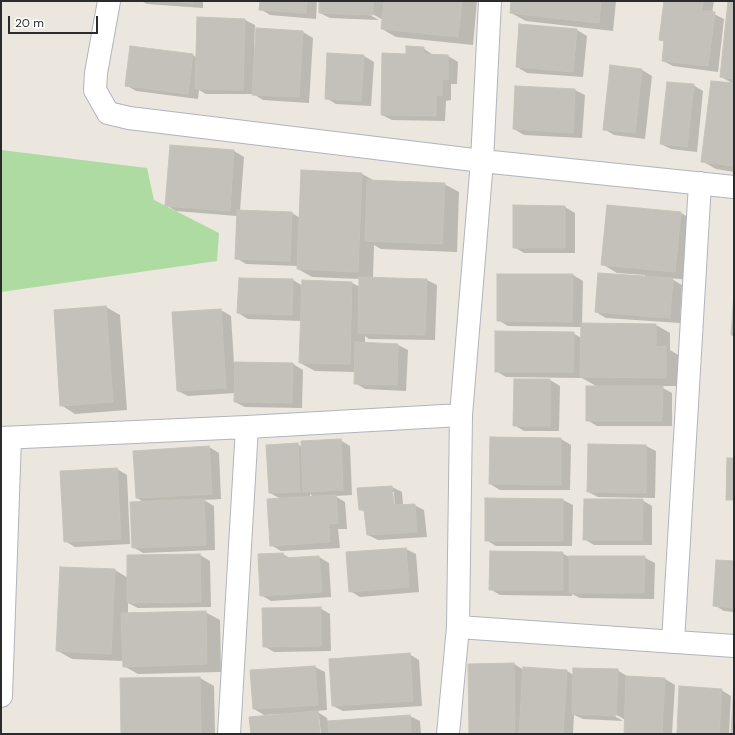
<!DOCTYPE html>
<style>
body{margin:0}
#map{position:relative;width:735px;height:735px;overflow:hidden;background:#ebe7df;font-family:"DM Sans",sans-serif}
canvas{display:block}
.frame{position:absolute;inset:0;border:2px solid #2b2b2b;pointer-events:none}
.scale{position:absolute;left:8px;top:16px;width:90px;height:18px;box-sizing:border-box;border:2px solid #2b2b2b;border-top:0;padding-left:5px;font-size:12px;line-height:14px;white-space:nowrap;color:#2b2b2b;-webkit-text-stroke:3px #fff;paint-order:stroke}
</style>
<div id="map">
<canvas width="735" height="735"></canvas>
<div class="frame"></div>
<div class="scale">20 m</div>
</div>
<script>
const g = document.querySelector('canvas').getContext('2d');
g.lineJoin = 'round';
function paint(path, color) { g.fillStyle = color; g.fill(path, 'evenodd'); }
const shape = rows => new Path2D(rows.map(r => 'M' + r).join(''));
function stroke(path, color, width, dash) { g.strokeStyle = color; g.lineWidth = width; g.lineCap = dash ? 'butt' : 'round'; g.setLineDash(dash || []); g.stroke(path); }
paint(shape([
 [1,150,147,168,154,200,219,233,217,261,1,292]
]), '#addba1');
paint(shape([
 [141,1,203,1,203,8,147,4],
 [261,1,317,1,316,19,270,15,260,9],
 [320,1,477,1,473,45,396,37,382,29,383,20,369,12,368,14,379,20,330,18,320,13],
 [512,1,616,1,613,31,526,21,511,13],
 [665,1,714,1,712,13,724,19,718,72,673,66,663,61,665,42,660,39],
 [729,1,734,1,734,84,721,77],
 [245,20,255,25,254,57,256,57,257,30,303,32,313,38,309,103,263,100,253,94,206,94,199,90,198,99,136,91,126,85,193,55,197,58],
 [577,30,587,36,583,77,527,73,517,67],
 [423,48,433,55,448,56,458,62,457,84,451,84,451,100,446,101,445,121,392,120,382,115],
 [364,56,374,62,371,106,336,104,326,98],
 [642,70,652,76,645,139,614,135,604,129],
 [734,84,734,172,716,169,702,161],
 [693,85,703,91,697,152,671,149,661,144],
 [575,90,585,95,582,138,524,135,514,129],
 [171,146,234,151,244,157,240,211,292,213,300,218,362,174,375,181,444,184,459,192,457,252,381,249,374,245,373,278,427,280,437,285,435,340,369,339,365,336,365,344,398,345,408,350,406,391,365,389,355,383,355,372,315,371,300,363,302,321,248,319,238,313,293,280,303,286,352,283,360,287,360,279,312,277,298,269,298,266,246,264,236,258,237,216,176,211,166,205],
 [514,206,565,207,575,213,575,253,524,253,514,247],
 [608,206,681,213,695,221,690,280,670,278,682,285,680,323,606,318,596,312,645,277,645,275,617,273,602,264],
 [573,275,583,281,582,324,656,325,670,333,670,350,680,356,680,386,659,386,672,393,672,426,597,426,587,420,598,387,582,378,506,377,496,371,573,333,581,338,581,327,508,326,498,320],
 [106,307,120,315,127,410,75,414,61,405],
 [221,310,231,316,234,363,293,364,303,370,302,408,245,407,235,402,235,393,188,396,178,391],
 [550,380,560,386,559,431,524,431,514,425],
 [561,439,571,445,570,490,500,490,490,484],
 [340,440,350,446,352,495,335,496,345,502,347,529,338,529,340,548,281,551,271,545,281,499,270,493,297,444,302,447],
 [310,494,315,498,310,498],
 [646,446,656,451,655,498,598,497,588,492],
 [209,447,219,453,221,499,204,500,214,506,215,550,143,553,133,547,145,503,137,498],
 [117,469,127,475,130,544,75,547,65,541],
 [392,487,402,492,403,505,414,505,424,510,427,537,378,540,368,535,366,513,360,509,358,489],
 [392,492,394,492,395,510,393,510],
 [563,500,573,505,572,546,496,546,486,540],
 [642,500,652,506,652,545,594,545,584,539],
 [406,549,416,554,419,592,360,597,350,591],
 [562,553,569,557,645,558,655,563,654,599,580,598,572,594,572,596,500,595,490,589],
 [283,554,291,559,319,557,329,563,331,597,271,601,261,595],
 [200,555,210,561,211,607,138,608,128,603,128,613,205,612,220,620,221,672,138,674,124,666,123,661,72,659,58,651,115,570,128,578],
 [734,562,734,612,724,611,714,605],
 [320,608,330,614,331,651,274,652,264,646],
 [409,654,419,660,422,706,343,711,333,706],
 [514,664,524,670,567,671,574,675,617,670,627,676,665,679,675,685,672,734,625,734,625,720,612,712,611,714,623,721,583,719,574,715,573,734,470,734],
 [315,667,325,672,327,710,316,711,327,718,328,722,410,716,420,721,421,734,321,734,319,717,317,717,319,734,252,734,280,715,280,714,264,715,254,709],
 [200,678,214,686,215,734,122,734],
 [721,690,731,696,729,734,678,734]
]), '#0003');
const building = shape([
 [168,1,193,1,193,3,168,1],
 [260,1,307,1,306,13,259,10,260,1],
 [319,1,373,1,373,15,319,13,319,1],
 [384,1,462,1,458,37,381,29,384,1],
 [511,1,601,1,599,23,510,13,511,1],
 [664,1,703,1,702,11,715,12,708,66,662,61,664,41,659,40,664,1],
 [728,1,734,1,734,79,720,77,728,1],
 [197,17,245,19,243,90,195,89,197,17],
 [519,24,577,29,573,72,516,67,519,24],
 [256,28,303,31,299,97,252,95,256,28],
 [130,46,193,54,188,94,125,86,130,46],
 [406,46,424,47,424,54,448,55,448,79,442,79,442,95,436,96,436,116,381,115,382,53,406,54,406,46],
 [327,53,364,55,361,101,325,99,327,53],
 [610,65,642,69,635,133,603,130,610,65],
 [711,81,734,83,734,166,701,162,711,81],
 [667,82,694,84,687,147,660,144,667,82],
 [515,86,575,89,573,133,513,129,515,86],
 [170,145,234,150,230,211,165,206,170,145],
 [301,170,362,173,358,272,297,269,301,170],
 [367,180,445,183,442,244,365,241,367,180],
 [513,205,565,206,565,248,513,248,513,205],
 [607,205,681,212,675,272,601,265,607,205],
 [237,210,292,212,290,261,235,259,237,210],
 [598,273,673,278,670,318,595,312,598,273],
 [497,274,573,274,572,322,497,321,497,274],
 [359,277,427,279,425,335,358,333,359,277],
 [239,278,293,279,292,315,237,313,239,278],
 [302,280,352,282,350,364,299,363,302,280],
 [734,294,734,336,731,335,734,294],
 [106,306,113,402,60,406,54,310,106,306],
 [221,309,226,388,177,391,172,312,221,309],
 [581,323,656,324,656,347,666,346,666,378,580,377,581,323],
 [495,331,574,332,573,372,495,372,495,331],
 [355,342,398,344,397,385,354,384,355,342],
 [235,362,293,363,292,403,234,402,235,362],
 [514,379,550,379,550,426,513,426,514,379],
 [586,386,663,386,662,421,586,421,586,386],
 [490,437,561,438,561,485,489,484,490,437],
 [341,439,343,490,303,492,301,441,341,439],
 [298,443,300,492,269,493,266,445,298,443],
 [588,444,646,445,646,493,587,492,588,444],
 [209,446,212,494,136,498,133,451,209,446],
 [727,458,734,458,734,500,726,500,727,458],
 [117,468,121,539,64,542,60,471,117,468],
 [392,486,394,505,415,504,417,532,367,535,364,510,359,510,357,488,392,486],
 [336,495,338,523,329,524,330,542,270,546,267,499,336,495],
 [485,498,563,499,563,541,485,541,485,498],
 [204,499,206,545,132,548,130,502,204,499],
 [584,499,643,499,642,540,583,540,584,499],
 [406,548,409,587,349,592,346,552,406,548],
 [490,551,563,552,563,590,489,590,490,551],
 [283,553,284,558,319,556,322,592,260,596,258,554,283,553],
 [200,554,201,602,127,603,127,555,200,554],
 [569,556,645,556,644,593,569,593,569,556],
 [716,560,734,561,734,608,713,606,716,560],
 [60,567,115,569,111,654,56,651,60,567],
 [321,607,321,646,263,647,262,608,321,607],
 [206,611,207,664,123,667,121,613,206,611],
 [410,653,413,701,332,706,329,659,410,653],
 [514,663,515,734,469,734,468,664,514,663],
 [315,666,318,705,253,709,250,670,315,666],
 [523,667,567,670,563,734,519,734,523,667],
 [573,668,618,669,616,716,572,714,573,668],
 [626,676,665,678,662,734,624,734,626,676],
 [200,677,201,734,121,734,120,678,200,677],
 [734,682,734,734,731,734,734,682],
 [679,686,722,689,719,734,677,734,679,686],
 [318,711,320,734,251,734,249,717,318,711],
 [410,715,411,734,329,734,328,721,410,715]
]);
paint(building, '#c4c1ba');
stroke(building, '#c6c3b8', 1);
const minor = shape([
 [109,1,96,73,95,90,108,113,129,118,482,161,734,187],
 [1,438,247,427,461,415],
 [458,627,734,646],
 [673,642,700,183],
 [1,696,10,438],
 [229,734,247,427],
 [448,734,458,627,461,415,482,161,490,1]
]);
stroke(minor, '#b2b3bd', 24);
stroke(minor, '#fff', 22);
</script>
